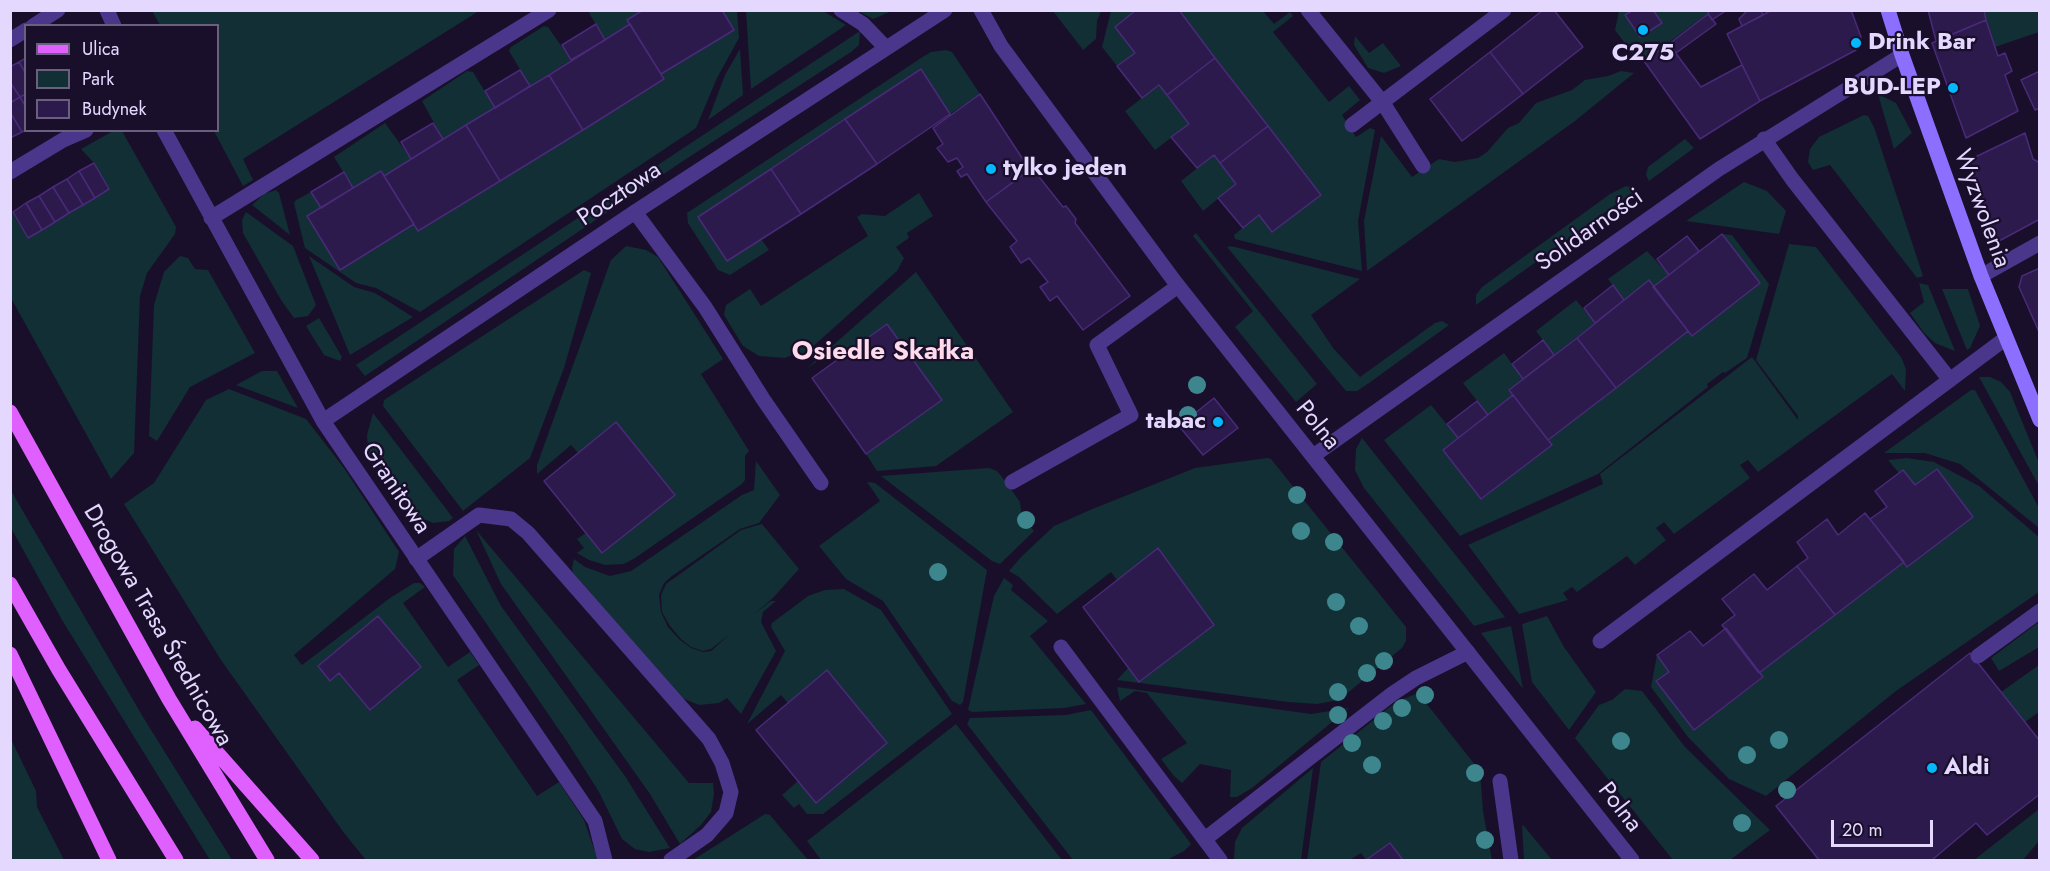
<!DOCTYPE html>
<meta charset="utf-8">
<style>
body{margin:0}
#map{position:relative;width:2050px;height:871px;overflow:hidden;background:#190f2a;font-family:Jost,sans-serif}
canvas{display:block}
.frame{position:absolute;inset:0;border:12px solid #e4d8ff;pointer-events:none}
.legend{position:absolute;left:24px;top:24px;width:195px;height:108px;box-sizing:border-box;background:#190f2a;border:2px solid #6a5f7f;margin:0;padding:8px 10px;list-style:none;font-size:18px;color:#e4d8ff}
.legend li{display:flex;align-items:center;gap:12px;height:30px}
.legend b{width:30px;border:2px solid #6a5f7f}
.scale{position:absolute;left:1831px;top:820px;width:102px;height:27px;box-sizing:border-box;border:3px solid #e4d8ff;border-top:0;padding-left:8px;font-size:18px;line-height:21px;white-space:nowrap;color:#e4d8ff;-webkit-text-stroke:4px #190f2a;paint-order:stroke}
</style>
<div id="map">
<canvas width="2050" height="871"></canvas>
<div class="frame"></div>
<ul class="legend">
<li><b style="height:8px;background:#e05fff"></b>Ulica</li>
<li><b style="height:16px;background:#112f34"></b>Park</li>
<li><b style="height:16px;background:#2d1a4c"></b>Budynek</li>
</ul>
<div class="scale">20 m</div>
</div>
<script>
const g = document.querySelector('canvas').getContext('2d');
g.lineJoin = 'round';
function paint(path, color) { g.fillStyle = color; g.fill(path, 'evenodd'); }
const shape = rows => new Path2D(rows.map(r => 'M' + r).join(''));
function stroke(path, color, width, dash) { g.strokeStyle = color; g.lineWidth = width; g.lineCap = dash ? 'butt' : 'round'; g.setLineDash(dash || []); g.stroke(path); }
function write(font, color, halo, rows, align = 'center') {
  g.font = font + ' Jost,sans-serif'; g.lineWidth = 4.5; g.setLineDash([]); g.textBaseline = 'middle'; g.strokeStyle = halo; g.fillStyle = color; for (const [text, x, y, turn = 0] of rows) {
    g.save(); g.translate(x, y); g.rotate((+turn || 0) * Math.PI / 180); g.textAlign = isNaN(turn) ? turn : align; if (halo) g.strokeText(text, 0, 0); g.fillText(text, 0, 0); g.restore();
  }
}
paint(shape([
 [152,11,479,11,243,159,253,180,243,186,214,131,218,130,218,26,160,25],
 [588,11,643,11,630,24,605,40],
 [722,11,737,11,739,38,717,78,696,128,420,312,376,288,356,283,305,248,294,203,296,200,311,192,321,208,307,217,340,270,414,224,419,231,664,80,661,74,734,30],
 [746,11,823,11,846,25,751,89],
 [858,11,892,11,873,19],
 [1053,11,1101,11,1097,21,1096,39,1083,50],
 [1111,11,1136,11,1115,27,1135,53,1117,66,1102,47],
 [1179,11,1263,11,1274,24,1290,12,1293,16,1273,32,1329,102,1349,86,1360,100,1342,115,1356,137,1370,128,1375,130,1358,221,1362,271,1235,239,1234,235,1259,215,1272,231,1321,194],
 [1619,11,1711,11,1644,61,1638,61,1615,30],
 [1984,11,2039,11,2039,32,1995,47],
 [544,26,548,27,571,60,530,86,509,51,511,47],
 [860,31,859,45,851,52,680,163,365,376,356,365],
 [1355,36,1369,53,1383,43,1401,66,1384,73,1368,68,1354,45],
 [740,49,743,95,708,120,725,75],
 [946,50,952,52,980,94,950,114,920,69,699,217,761,239,769,250,730,275,718,270,688,223,687,213,921,58,931,52],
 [467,71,473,72,495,108,443,139,422,101],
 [1621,71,1634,73,1575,121,1367,271,1364,221,1381,136,1412,177,1439,159,1455,162,1478,158,1487,152,1508,128,1519,123,1536,103,1572,90,1585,80,1608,76],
 [1159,85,1189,124,1155,150,1125,111],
 [1878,94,1896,103,1912,133,1894,149],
 [1864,115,1868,116,1874,127,1923,276,1917,278,1830,165,1813,170,1808,162,1810,149,1819,137],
 [385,123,411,159,384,176,381,171,353,188,334,157],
 [113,131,122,131,176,227,175,234,147,273,140,296,134,453,111,479,11,298,10,209,28,238,109,189,94,163,81,149],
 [1685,139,1694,148,1649,181,1646,175,1648,167],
 [1214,155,1236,184,1203,211,1181,181],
 [1744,182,1767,191,1786,211,1779,234,1686,221],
 [1626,186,1630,187,1632,193,1476,305,1476,295,1482,287,1610,194],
 [276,190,279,193,290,235,252,205,264,194],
 [919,193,933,216,907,233,909,238,896,247,904,258,897,271,799,359,794,354,785,358,759,356,743,346,724,315,726,305,750,289,761,306,868,236,857,217,862,214,885,216],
 [246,212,293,246,316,305,308,316,294,318,281,300,243,233,242,220],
 [1196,233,1317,384,1296,402,1235,327,1253,311,1193,236],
 [1722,234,1732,235,1769,284,1747,358,1725,373,1723,372,1707,384,1708,387,1598,474,1460,536,1384,440,1431,405,1458,438,1443,450,1482,499,1551,445,1548,440,1688,331,1760,283],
 [1789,244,1816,247,1901,357,1906,369,1905,391,1892,374,1758,472,1748,460,1740,465,1750,478,1674,534,1664,522,1656,528,1666,540,1635,565,1627,556,1577,592,1572,587,1563,593,1568,600,1519,614,1468,545,1603,484,1600,474,1752,357,1798,420,1798,416,1756,360],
 [626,246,646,250,658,257,723,359,701,374,749,451,745,456,745,480,742,484,635,558,624,564,605,565,589,560,577,553,584,548,577,539,586,533,675,494,616,423,578,453,571,445,537,474,537,465,611,260],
 [1231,246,1360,279,1311,315,1333,348,1360,377,1435,323,1442,321,1449,325,1369,383,1357,391,1346,391,1227,247],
 [1647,251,1669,275,1653,287,1648,281,1624,300,1608,279],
 [180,256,188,258,195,269,208,270,255,353,190,387,157,441,149,436,154,305,164,272],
 [309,256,354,287,375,293,413,317,350,355],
 [584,270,591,273,564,368,530,458,463,511,383,406,384,400],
 [916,272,1013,412,936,466,877,471,866,454,941,400,887,324,847,352,841,345,806,369],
 [1919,283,1928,285,1955,351,1935,343,1924,333,1910,313,1924,302],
 [1942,289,1968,289,1980,326,1970,348,1967,350],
 [1576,300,1595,323,1554,355,1536,331],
 [319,318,342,357,340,361,324,355,306,326],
 [1504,353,1523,379,1509,390,1513,395,1488,415,1463,383],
 [262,371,277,371,298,408,236,385],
 [1979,377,1990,377,2001,382,2010,392,2039,463,2039,486],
 [229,389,306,419,344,468,399,552,395,569,294,655,302,665,390,598,414,583,420,583,425,587,403,603,448,667,470,652,479,665,457,680,537,796,559,782,584,820,598,860,366,860,344,833,221,660,124,504,154,483,206,400],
 [1971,390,1975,390,2039,508,2039,528,1960,464,1925,453,1884,453],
 [373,413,453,518,449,521,433,523,414,515,368,454,367,435],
 [1362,438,1505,617,1474,626,1364,488,1355,470,1356,449],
 [1267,458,1271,459,1406,627,1406,641,1402,648,1339,700,1317,704,1288,702,1117,680,1128,668,1140,682,1214,625,1158,549,1117,580,1111,572,1057,614,1019,577,1009,571,1021,557,1054,526,1090,510,1195,468],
 [1907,458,1934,462,1979,486,2039,537,2039,592,1896,691,1766,796,1729,779,1688,737,1651,687,1657,655,1669,672,1657,682,1694,730,1763,678,1759,673,1904,562,1907,567,1973,517,1937,469,1915,485,1899,473,1888,460],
 [756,461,780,495,759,523,740,529,672,576,664,583,659,595,661,612,668,627,680,640,691,648,703,652,711,651,729,635,711,649,703,651,691,647,681,639,670,626,662,612,661,595,666,584,741,530,762,524,799,569,773,598,754,614,771,601,776,601,763,612,761,622,776,651,741,714,727,698,719,703,699,705,682,698,573,573,572,568,574,559,585,567,610,576,631,571,742,495,754,490],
 [989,468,997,471,1006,482,1020,502,1022,517,1034,531,1000,564,992,561,881,476],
 [867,482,875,483,987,570,963,702,960,705,952,701,883,601,846,579,819,546,880,501],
 [10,489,143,717,232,860,210,860,62,620,11,528],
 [476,530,689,783,713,783,714,794,711,812,701,825,680,844,650,794,501,584],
 [465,536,501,606,625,776,670,848,649,852,635,849,622,839,599,792,568,743,453,575,454,549],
 [1004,578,1013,585,1011,590,1048,621,1030,636,1086,704,1064,708,972,712,968,710,994,596],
 [844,589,881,610,952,714,823,814,807,814,799,804,794,808,782,795,798,781,817,802,887,743,827,670,788,703,781,695,747,724,785,651,771,627,772,623,808,596,825,590],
 [1547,616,1564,647,1596,692,1569,730,1532,682,1522,624],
 [2039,622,2039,647,1999,671,1991,658],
 [1511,626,1523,689,1481,633],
 [2039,665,2039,712,2025,722,2001,692],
 [1117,687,1311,714,1349,708,1252,788,1237,797,1230,797,1231,770,1200,764,1182,783,1174,776,1161,759,1187,743,1147,693,1135,691,1120,701],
 [1625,689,1642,691,1685,747,1770,830,1730,860,1673,860,1575,738,1599,705,1612,700],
 [1418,693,1480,771,1483,811,1492,860,1403,860,1390,843,1366,860,1361,853,1350,860,1307,860,1321,762,1396,702],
 [1091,710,1191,844,1184,851,1167,860,1073,860,967,724,970,718,1066,715],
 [956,724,1062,860,821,860,807,841],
 [10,737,36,791,37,807,64,860,11,860],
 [1313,768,1301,860,1234,860,1235,842,1242,828],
 [2039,809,2039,841,2023,860,1974,860],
 [765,814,770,815,808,860,693,860],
 [1522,825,1524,826,1552,860,1524,860]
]), '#112f34');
const building = shape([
 [643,10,722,10,734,30,661,74,627,20,643,10],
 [1136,10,1179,10,1215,58,1167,95,1159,85,1142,98,1117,66,1135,53,1115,27,1136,10],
 [1543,10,1554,10,1583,47,1523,94,1490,52,1543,10],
 [1633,10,1653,10,1662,23,1640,37,1625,15,1633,10],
 [1711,10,1727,10,1712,20,1708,13,1711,10],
 [1748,10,1761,10,1763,15,1742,26,1739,19,1748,10],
 [1772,10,1851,10,1861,37,1856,50,1760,101,1727,34,1772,10],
 [1928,10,1984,10,1986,20,1936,41,1928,10],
 [1708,14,1716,24,1676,53,1669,44,1708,14],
 [1986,20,1998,56,2005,53,2012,71,2005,75,2018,111,1966,138,1932,43,1986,20],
 [596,24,605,40,571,60,562,45,596,24],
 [630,24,664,79,583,130,549,75,630,24],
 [1669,44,1701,87,1742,65,1760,101,1700,139,1644,61,1669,44],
 [1490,52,1523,94,1462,141,1430,99,1490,52],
 [26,58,26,74,19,62,26,58],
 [1215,58,1268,126,1220,163,1214,155,1197,168,1171,137,1189,124,1167,95,1215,58],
 [19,62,26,74,26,94,20,97,10,82,10,67,19,62],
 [921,69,950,114,877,164,845,119,921,69],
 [520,70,530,86,495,108,485,91,520,70],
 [2040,71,2040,108,2035,110,2021,80,2040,71],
 [549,75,583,130,500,181,466,125,549,75],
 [10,82,20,97,10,103,10,82],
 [26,94,26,107,20,97,26,94],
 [980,94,1030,170,986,202,967,174,961,177,957,171,963,167,957,158,948,162,937,148,943,144,933,128,980,94],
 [20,97,26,107,26,130,22,132,10,112,10,103,20,97],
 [10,112,22,132,10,138,10,112],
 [845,119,877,164,801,214,771,169,845,119],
 [433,123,443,139,411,159,401,142,433,123],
 [466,125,500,181,418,231,384,176,466,125],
 [1268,126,1321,195,1272,232,1259,215,1243,228,1218,198,1236,184,1220,163,1268,126],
 [2025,133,2033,159,2040,163,2040,219,1999,241,1976,188,1969,160,2025,133],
 [94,163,109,189,95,198,79,171,94,163],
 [1032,168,1063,207,1066,206,1076,219,1075,223,1130,296,1083,330,1057,296,1050,301,1040,287,1048,282,1029,258,1021,263,1010,247,1017,241,986,202,1032,168],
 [771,169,801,214,727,261,698,217,771,169],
 [79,171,95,198,83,205,67,179,79,171],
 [381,171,414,224,340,270,307,216,381,171],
 [344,172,353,188,321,208,311,192,344,172],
 [67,179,83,205,69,213,53,187,67,179],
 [53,187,69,213,55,222,39,196,53,187],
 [39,196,55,222,42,230,26,203,39,196],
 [26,203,42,230,28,238,13,212,26,203],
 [1722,234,1760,283,1692,336,1653,287,1722,234],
 [1687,236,1699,251,1669,275,1657,259,1687,236],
 [2040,268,2040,334,2019,287,2022,276,2040,268],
 [1649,280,1688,331,1616,388,1577,338,1649,280],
 [1613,285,1624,300,1595,323,1584,308,1613,285],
 [887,324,942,400,866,454,812,378,887,324],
 [1577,338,1616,388,1548,440,1509,390,1577,338],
 [1543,340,1554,355,1523,379,1512,364,1543,340],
 [1513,395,1552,445,1481,499,1443,450,1513,395],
 [1214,398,1238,428,1203,455,1179,426,1214,398],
 [1477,401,1488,415,1458,438,1447,424,1477,401],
 [616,422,675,495,602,553,544,481,616,422],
 [1937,469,1973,517,1907,567,1870,519,1887,507,1875,491,1903,470,1915,485,1937,469],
 [1865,513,1904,562,1835,615,1797,566,1808,558,1797,542,1827,519,1838,535,1865,513],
 [1158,548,1214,625,1139,682,1083,607,1158,548],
 [1797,566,1835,615,1759,673,1722,625,1735,615,1722,599,1754,574,1767,590,1797,566],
 [378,616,421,667,370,710,339,673,330,681,318,666,378,616],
 [1726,628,1763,677,1694,730,1656,681,1669,672,1657,655,1690,631,1703,646,1726,628],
 [1970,653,2040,741,2040,794,1987,835,1976,823,1932,860,1819,860,1776,806,1970,653],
 [827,670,887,743,816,803,756,730,827,670],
 [1390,843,1403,860,1366,860,1390,843]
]);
paint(building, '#2d1a4c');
stroke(building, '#492a79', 1.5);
stroke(shape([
 [1308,10,1383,103],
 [33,26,58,10],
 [10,40,26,30],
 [10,172,63,140,86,130],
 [635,212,705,307,763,399,821,483],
 [1012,482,1131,415,1097,345,1178,286],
 [416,559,479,515,511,519,528,533,709,739,722,763,731,792,726,813,707,835,671,860],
 [1061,647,1220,860],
 [1500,781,1511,860],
 [1205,839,1392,694,1416,678,1468,652]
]), '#4a378c', 15);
stroke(shape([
 [107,10,114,26],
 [841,10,863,24,886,48],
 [981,10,1001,46,1175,282,1632,860],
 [1383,103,1423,166],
 [1352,125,1504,10],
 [164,130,323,421,595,821,605,860],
 [1764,139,1792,179,1950,380],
 [211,218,549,10],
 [1981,276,2040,243],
 [323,421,635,212,945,10],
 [1313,456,1719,169,1902,55],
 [1600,641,2006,338],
 [1978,656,2040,611]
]), '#4a378c', 15);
stroke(shape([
 [1888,10,1902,55,1981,276,2040,420]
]), '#8d6fff', 15);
stroke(shape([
 [10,412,169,699,267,860],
 [10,584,59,670,176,860],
 [10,654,109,860],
 [195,728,312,860]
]), '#e05fff', 15);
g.fillStyle = '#3e868d';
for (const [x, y] of [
 [1197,385],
 [1188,415],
 [1297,495],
 [1026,520],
 [1301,531],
 [1334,542],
 [938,572],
 [1336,602],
 [1359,626],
 [1384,661],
 [1367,673],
 [1338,692],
 [1425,695],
 [1402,708],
 [1338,715],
 [1383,721],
 [1779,740],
 [1621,741],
 [1352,743],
 [1747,755],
 [1372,765],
 [1475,773],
 [1787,790],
 [1742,823],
 [1485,840]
]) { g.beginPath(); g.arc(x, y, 9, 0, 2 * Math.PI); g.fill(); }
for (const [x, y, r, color] of [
 [1643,30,6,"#04b8ff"],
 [1856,43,6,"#04b8ff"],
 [1953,88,6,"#04b8ff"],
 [991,169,6,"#04b8ff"],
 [1218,422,6,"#04b8ff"],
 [1932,768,6,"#04b8ff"]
]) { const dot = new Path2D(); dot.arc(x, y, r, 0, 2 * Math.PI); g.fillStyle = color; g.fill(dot); stroke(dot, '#190f2a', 2); }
write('bold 24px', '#e4d8ff', '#190f2a', [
 ["Drink Bar",1868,43],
 ["C275",1643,54,"center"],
 ["BUD-LEP",1941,88,"right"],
 ["tylko jeden",1003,169],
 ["tabac",1206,422,"right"],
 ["Aldi",1944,768]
], 'left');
write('24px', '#e4d8ff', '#190f2a', [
 ["Pocztowa",620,195,-34],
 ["Wyzwolenia",1981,209,70],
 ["Solidarności",1590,231,-35],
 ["Polna",1317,426,51],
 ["Granitowa",395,489,56],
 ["Drogowa Trasa Średnicowa",157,626,60],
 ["Polna",1619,808,52]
]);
write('bold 26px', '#ffdaeb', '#190f2a', [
 ["Osiedle Skałka",883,353]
]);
</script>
